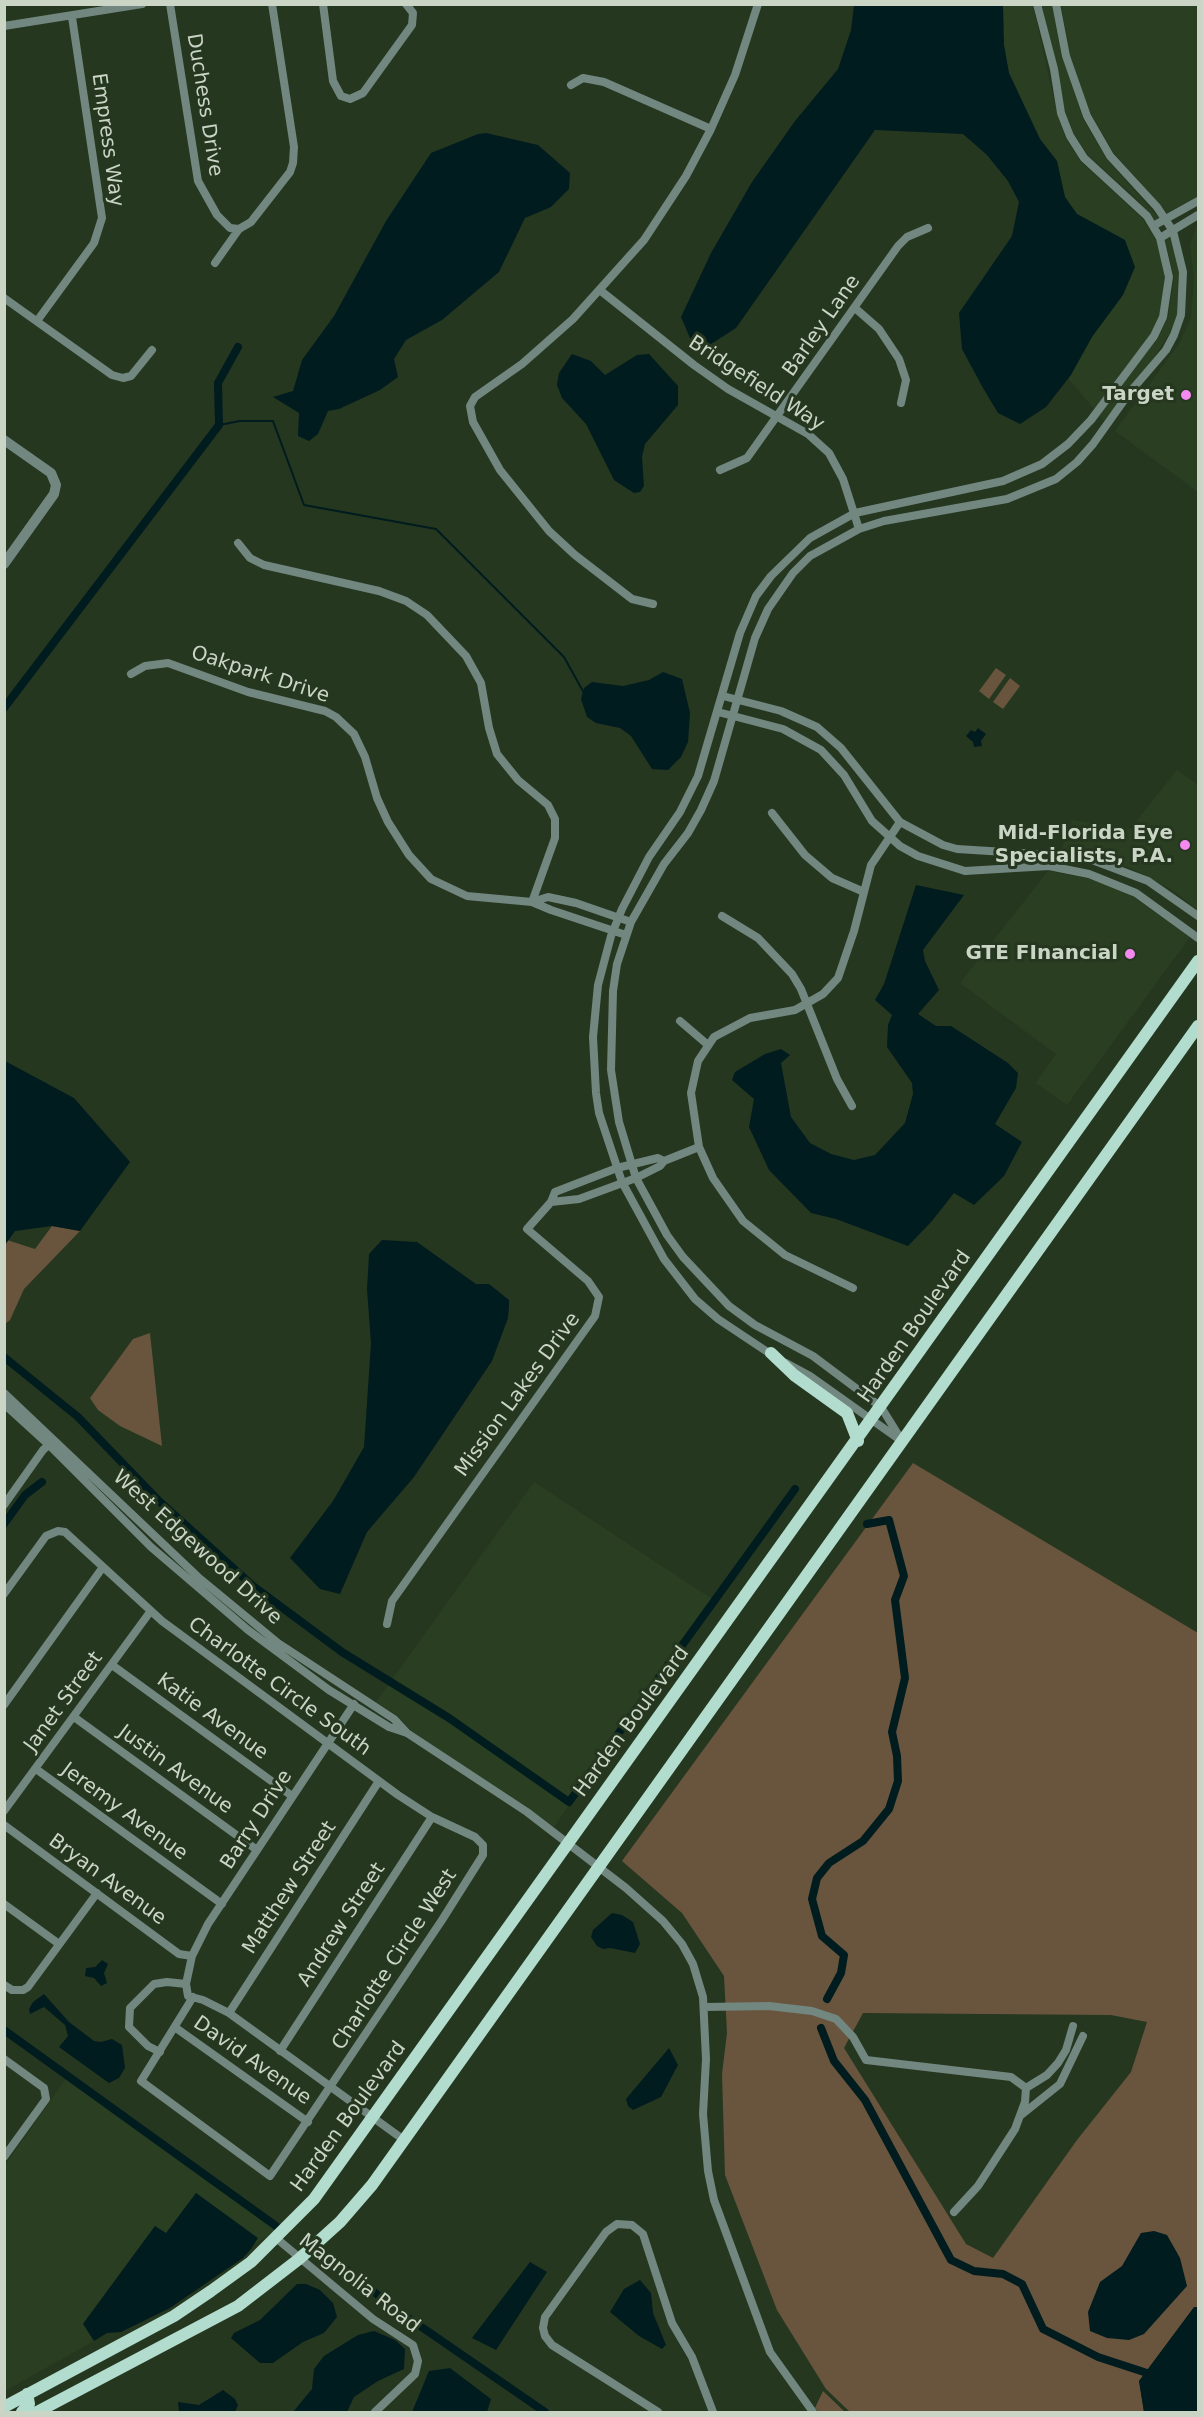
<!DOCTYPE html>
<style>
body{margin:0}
#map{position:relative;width:1203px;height:2417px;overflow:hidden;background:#263720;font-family:"DejaVu Sans",sans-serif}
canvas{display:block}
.frame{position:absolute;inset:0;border:6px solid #cad5c6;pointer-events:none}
</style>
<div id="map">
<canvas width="1203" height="2417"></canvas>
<div class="frame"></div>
</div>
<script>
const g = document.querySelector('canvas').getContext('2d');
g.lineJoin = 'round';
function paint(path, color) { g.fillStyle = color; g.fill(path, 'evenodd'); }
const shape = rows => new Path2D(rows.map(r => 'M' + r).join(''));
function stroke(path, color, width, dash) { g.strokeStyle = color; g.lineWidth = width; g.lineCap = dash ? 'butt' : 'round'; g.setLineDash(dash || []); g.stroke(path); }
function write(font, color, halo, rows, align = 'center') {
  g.font = font + ' "DejaVu Sans",sans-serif'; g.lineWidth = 6; g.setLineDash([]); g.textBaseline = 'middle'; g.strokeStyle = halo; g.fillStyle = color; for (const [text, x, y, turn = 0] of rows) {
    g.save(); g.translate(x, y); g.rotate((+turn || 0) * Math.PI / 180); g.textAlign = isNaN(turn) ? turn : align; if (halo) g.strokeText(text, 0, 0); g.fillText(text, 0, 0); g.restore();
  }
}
paint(shape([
 [1003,5,1033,5,1057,114,1066,139,1080,161,1143,219,1156,241,1162,261,1165,278,1159,316,1151,334,1094,409,1068,378,1092,337,1125,240,1077,214,1065,197,1057,161,1040,139,1009,73,1004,45],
 [1042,5,1052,5,1062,57,1083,119,1107,160,1159,218,1155,220,1138,200,1087,154,1074,134,1065,111],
 [1061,5,1198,5,1198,196,1167,213,1114,153,1091,114,1082,93,1070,54],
 [1198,227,1198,492,1115,431,1179,344,1191,318,1194,277,1190,245,1195,230],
 [1170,237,1179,273,1177,314,1170,333,1151,362,1104,421,1099,416,1158,338,1168,318,1174,277,1165,240],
 [1177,770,1198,785,1198,910,1173,890,1131,868,1094,856,1061,851,1072,820,1130,829],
 [1048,871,1087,878,1114,887,1133,897,1190,937,1067,1105,1036,1083,1056,1054,960,983],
 [534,1482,712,1599,554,1827,412,1731,397,1715,376,1702],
 [68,2076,281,2228,253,2245,257,2238,196,2193,166,2234,155,2226,83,2323,94,2341,5,2391,5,2165]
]), '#2a3f22');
paint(shape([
 [996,668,1006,675,989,699,979,691],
 [1010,678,1020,686,1003,709,993,702],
 [52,1226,80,1231,24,1289,10,1320,5,1324,4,1245,7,1240,35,1249],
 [150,1333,162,1446,120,1426,98,1410,90,1398,133,1339],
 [913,1463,1198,1633,1198,2307,1194,2308,1139,2381,1144,2412,850,2412,826,2389,777,2310,725,2175,722,2074,727,2033,724,1976,682,1913,622,1861],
 [863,2013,1111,2015,1147,2022,1131,2072,1077,2140,993,2258,966,2244,844,2048],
 [823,2391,845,2412,819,2412,815,2408]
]), '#69553d');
paint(shape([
 [854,5,1003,5,1004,45,1009,73,1040,139,1057,161,1065,197,1077,214,1125,240,1135,267,1123,295,1092,337,1071,375,1046,407,1020,424,998,413,983,388,962,349,959,313,1012,236,1019,202,1008,181,987,155,963,134,875,130,736,328,708,346,690,338,681,317,711,253,752,182,795,121,838,69,851,30],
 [486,133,538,145,570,173,569,189,551,207,525,218,499,272,442,320,406,340,394,359,398,377,380,390,339,409,328,411,318,434,309,441,298,436,299,413,273,397,293,391,302,360,334,316,386,221,431,153,478,134],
 [572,354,591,361,605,375,637,355,649,354,678,386,678,405,645,444,642,457,644,486,640,492,634,493,614,480,586,424,562,398,557,385,559,373],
 [663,672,682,679,690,713,688,742,681,757,668,770,652,769,631,736,620,728,596,723,587,717,581,699,584,688,592,682,623,686,649,680],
 [978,728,986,734,981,741,982,746,974,747,973,742,966,736,971,730,975,732],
 [916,885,964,895,923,950,925,961,939,990,918,1014,936,1026,951,1026,1008,1063,1018,1073,1016,1088,995,1124,1022,1142,1004,1176,974,1205,954,1193,932,1221,908,1246,836,1219,811,1213,769,1170,749,1127,754,1099,732,1080,735,1072,765,1054,781,1049,790,1055,781,1063,791,1117,810,1143,831,1154,854,1160,875,1155,905,1123,913,1094,912,1083,887,1047,888,1025,892,1015,875,1000,884,984],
 [5,1061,74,1098,130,1162,80,1231,52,1226,15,1231,5,1245],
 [382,1240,417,1242,476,1284,489,1284,509,1300,509,1306,508,1318,492,1361,414,1477,367,1532,340,1594,320,1589,290,1558,333,1501,364,1447,371,1343,367,1289,369,1254],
 [612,1913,622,1915,633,1922,640,1944,635,1953,610,1948,603,1949,597,1946,591,1937,593,1930],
 [102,1960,108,1964,104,1973,107,1983,101,1986,94,1978,85,1976,86,1968,95,1967],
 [44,1994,69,2022,94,2041,101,2042,112,2039,122,2045,125,2068,119,2078,109,2083,59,2047,68,2036,65,2025,44,2007,30,2014,29,2009,33,2002],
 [669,2048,678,2065,661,2097,633,2110,628,2106,626,2099],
 [196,2193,258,2238,251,2249,243,2258,170,2308,121,2332,107,2333,94,2341,83,2324,155,2226,166,2233],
 [1154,2231,1167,2235,1180,2258,1187,2286,1144,2334,1129,2340,1107,2338,1090,2331,1088,2312,1100,2282,1122,2266,1141,2233],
 [530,2262,547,2272,496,2350,472,2338],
 [640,2280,651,2293,653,2313,666,2345,662,2349,639,2336,610,2312,624,2289],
 [297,2284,306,2284,320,2290,333,2303,337,2317,324,2333,303,2342,273,2363,260,2363,231,2338,234,2333,260,2320],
 [1194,2307,1198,2307,1198,2412,1144,2412,1139,2381],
 [374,2331,395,2340,405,2349,404,2369,378,2381,354,2397,347,2412,293,2412,312,2389,314,2369,324,2356,358,2335],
 [450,2368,491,2399,487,2412,412,2412,429,2371],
 [223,2390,235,2399,238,2405,235,2412,179,2412,178,2402,199,2405]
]), '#001c1f');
stroke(shape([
 [219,425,240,421,273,421,304,505,436,529,564,657,584,693]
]), '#001c1f', 2);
stroke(shape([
 [4,708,219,425,218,383,238,347],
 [4,1357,78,1417,159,1501,253,1586,342,1652,449,1718,569,1802,795,1489],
 [4,1524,25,1495,42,1482],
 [827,1999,841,1973,844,1955,822,1936,812,1899,817,1878,829,1863,863,1841,889,1809,898,1781,897,1756,892,1732,905,1678,895,1600,904,1576,889,1520,867,1524],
 [821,2028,834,2061,865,2100,951,2260,974,2271,1003,2274,1022,2284,1043,2329,1098,2357,1147,2373],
 [4,2030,276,2226],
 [324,2257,348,2271,394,2308,545,2412]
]), '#001c1f', 8);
stroke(shape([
 [170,4,198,181,217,215,230,228,239,229],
 [323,4,333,81,341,96,350,99,363,93,412,25,413,13,406,4],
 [4,26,142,4],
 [571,85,583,78,604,82,711,129],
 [1153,226,1198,201],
 [1160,238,1198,215],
 [215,263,239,229,251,222,290,172,293,163,294,147,272,4],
 [601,291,694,365,728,389,808,434,829,453,843,479,859,529],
 [4,298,112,375,123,378,131,376,152,350],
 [855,308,879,329,899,359,906,380,901,403],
 [37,321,94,243,102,218,72,17],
 [720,470,747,458,898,246,907,237,928,228],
 [238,543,250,558,264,565,379,591,406,601,427,615,466,656,481,683,489,728,497,754,518,780,548,805,555,819,555,838,532,902],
 [653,604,632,599,575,555,549,531,500,470,473,422,470,406,475,397,522,364,573,319,644,240,686,176,711,129,735,75,758,4],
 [131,674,145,666,168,663,248,692,325,711,336,717,354,734,365,757,377,798,388,822,409,855,431,879,467,896,532,902,548,897,576,903,631,922],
 [723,696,781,711,817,727,841,748,900,822,943,845,957,849,1070,856,1092,860,1148,881,1198,916],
 [718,712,783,729,821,750,844,775,872,821,900,846,918,856,965,871,1049,866,1089,874,1136,893,1198,938],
 [772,813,805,855,832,878,864,892],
 [532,902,551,910,626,935],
 [722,916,758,938,792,974,801,989,837,1079,852,1106],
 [680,1021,708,1045],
 [551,1202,579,1199,636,1178,660,1166,664,1161,699,1147],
 [853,1288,785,1255,743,1221,713,1178,699,1147,691,1093,698,1061,714,1037,750,1018,795,1010,823,994,838,978,854,931,871,865,900,822],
 [775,1357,718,1319,695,1299,664,1259,622,1182,599,1113,596,1093,593,1037,598,985,611,936,622,909,649,857,680,812,698,776,740,633,756,596,771,576,810,538,855,513,1003,481,1042,464,1068,444,1091,420,1154,336,1163,317,1169,277,1160,238,1147,216,1084,158,1070,136,1061,113,1054,69,1037,4],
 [786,1363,810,1376,903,1442],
 [4,1393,198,1577,278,1643,394,1719,407,1733],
 [4,1404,49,1445,151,1547,248,1630,329,1690,389,1727,407,1733,527,1812,626,1888,663,1921,682,1944,693,1964,703,1997,706,2059,703,2114,708,2171,714,2200,770,2352,813,2412],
 [899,1436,881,1407,813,1356,755,1325,729,1306,683,1257,667,1235,636,1178,619,1122,611,1070,613,991,617,964,631,922,664,864,688,833,701,810,714,781,755,638,768,609,793,573,810,556,859,529,884,521,1007,499,1056,479,1077,462,1093,444,1130,392,1166,350,1174,335,1181,315,1183,272,1173,231,1157,207,1110,156,1087,116,1066,56,1056,4],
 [4,1505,43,1450,52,1442],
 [4,1594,46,1536,58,1531,65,1532,162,1621,398,1795,432,1817,475,1837,483,1845,483,1855,442,1920,270,2176,141,2081,193,1997],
 [387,1624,392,1601,595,1316,599,1297,588,1281,527,1229,551,1202,555,1192,617,1168,658,1158,664,1161],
 [112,1665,292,1796],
 [354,1704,208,1924,192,1956,186,1984,188,1996,203,2000,229,2013,404,2140],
 [4,1705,103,1567],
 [74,1717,257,1850],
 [36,1769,222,1904],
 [4,1811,150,1612],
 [4,1825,179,1954,192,1956],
 [4,1904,59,1944],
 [4,1985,12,1990,23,1990,28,1987,97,1893],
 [704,2007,769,2006,812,2011,836,2019,853,2037,866,2060,1011,2077,1026,2088,1047,2075,1058,2063,1066,2050,1073,2026],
 [229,2013,379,1781],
 [176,2028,308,2122],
 [280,2051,432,1817],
 [160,2052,148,2046,129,2027,130,2008,154,1984,167,1982,186,1984],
 [4,2059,44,2088,46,2099,4,2157],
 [1020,2116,1060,2084,1083,2036],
 [954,2212,978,2186,1015,2129,1025,2102,1026,2088],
 [276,2238,373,2319,413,2345,418,2361,415,2374,375,2412],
 [658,2412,552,2345,545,2336,543,2328,545,2317,606,2232,617,2224,632,2225,643,2234,672,2323,692,2357,713,2412]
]), '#728780', 8);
stroke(shape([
 [4,440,51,473,56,485,54,494,4,564]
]), '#728780', 10);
stroke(shape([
 [771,1353,794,1375,847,1413,858,1441],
 [4,2407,174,2316,211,2291,251,2262,314,2199,1198,961],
 [22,2412,29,2404,27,2394],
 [37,2412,238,2306,299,2259,340,2222,372,2185,1198,1026]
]), '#b2ddce', 12);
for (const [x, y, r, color] of [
 [1186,395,6,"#f489f0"],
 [1185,845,6,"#f489f0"],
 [1130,954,6,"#f489f0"]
]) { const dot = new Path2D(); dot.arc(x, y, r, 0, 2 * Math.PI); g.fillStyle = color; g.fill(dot); stroke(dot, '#263720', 2); }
write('20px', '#cad5c6', '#263720', [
 ["Duchess Drive",204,105,81],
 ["Empress Way",107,140,82],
 ["Barley Lane",822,326,-55],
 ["Bridgefield Way",756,384,33],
 ["Oakpark Drive",260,675,18],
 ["Harden Boulevard",915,1327,-55],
 ["Mission Lakes Drive",518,1395,-54],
 ["West Edgewood Drive",197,1548,42],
 ["Charlotte Circle South",279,1687,36],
 ["Janet Street",64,1702,-54],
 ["Katie Avenue",212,1717,36],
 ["Harden Boulevard",632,1722,-54],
 ["Justin Avenue",175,1770,36],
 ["Jeremy Avenue",124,1812,36],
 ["Barry Drive",257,1820,-57],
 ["Bryan Avenue",107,1880,36],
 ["Matthew Street",290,1888,-57],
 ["Andrew Street",342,1925,-57],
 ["Charlotte Circle West",395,1960,-57],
 ["David Avenue",252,2061,35],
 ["Harden Boulevard",349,2117,-54],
 ["Magnolia Road",359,2284,38]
]);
write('bold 20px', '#cad5c6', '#263720', [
 ["Target",1174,395],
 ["Mid-Florida Eye",1173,834],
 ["Specialists, P.A.",1173,857],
 ["GTE FInancial",1118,954]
], 'right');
</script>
